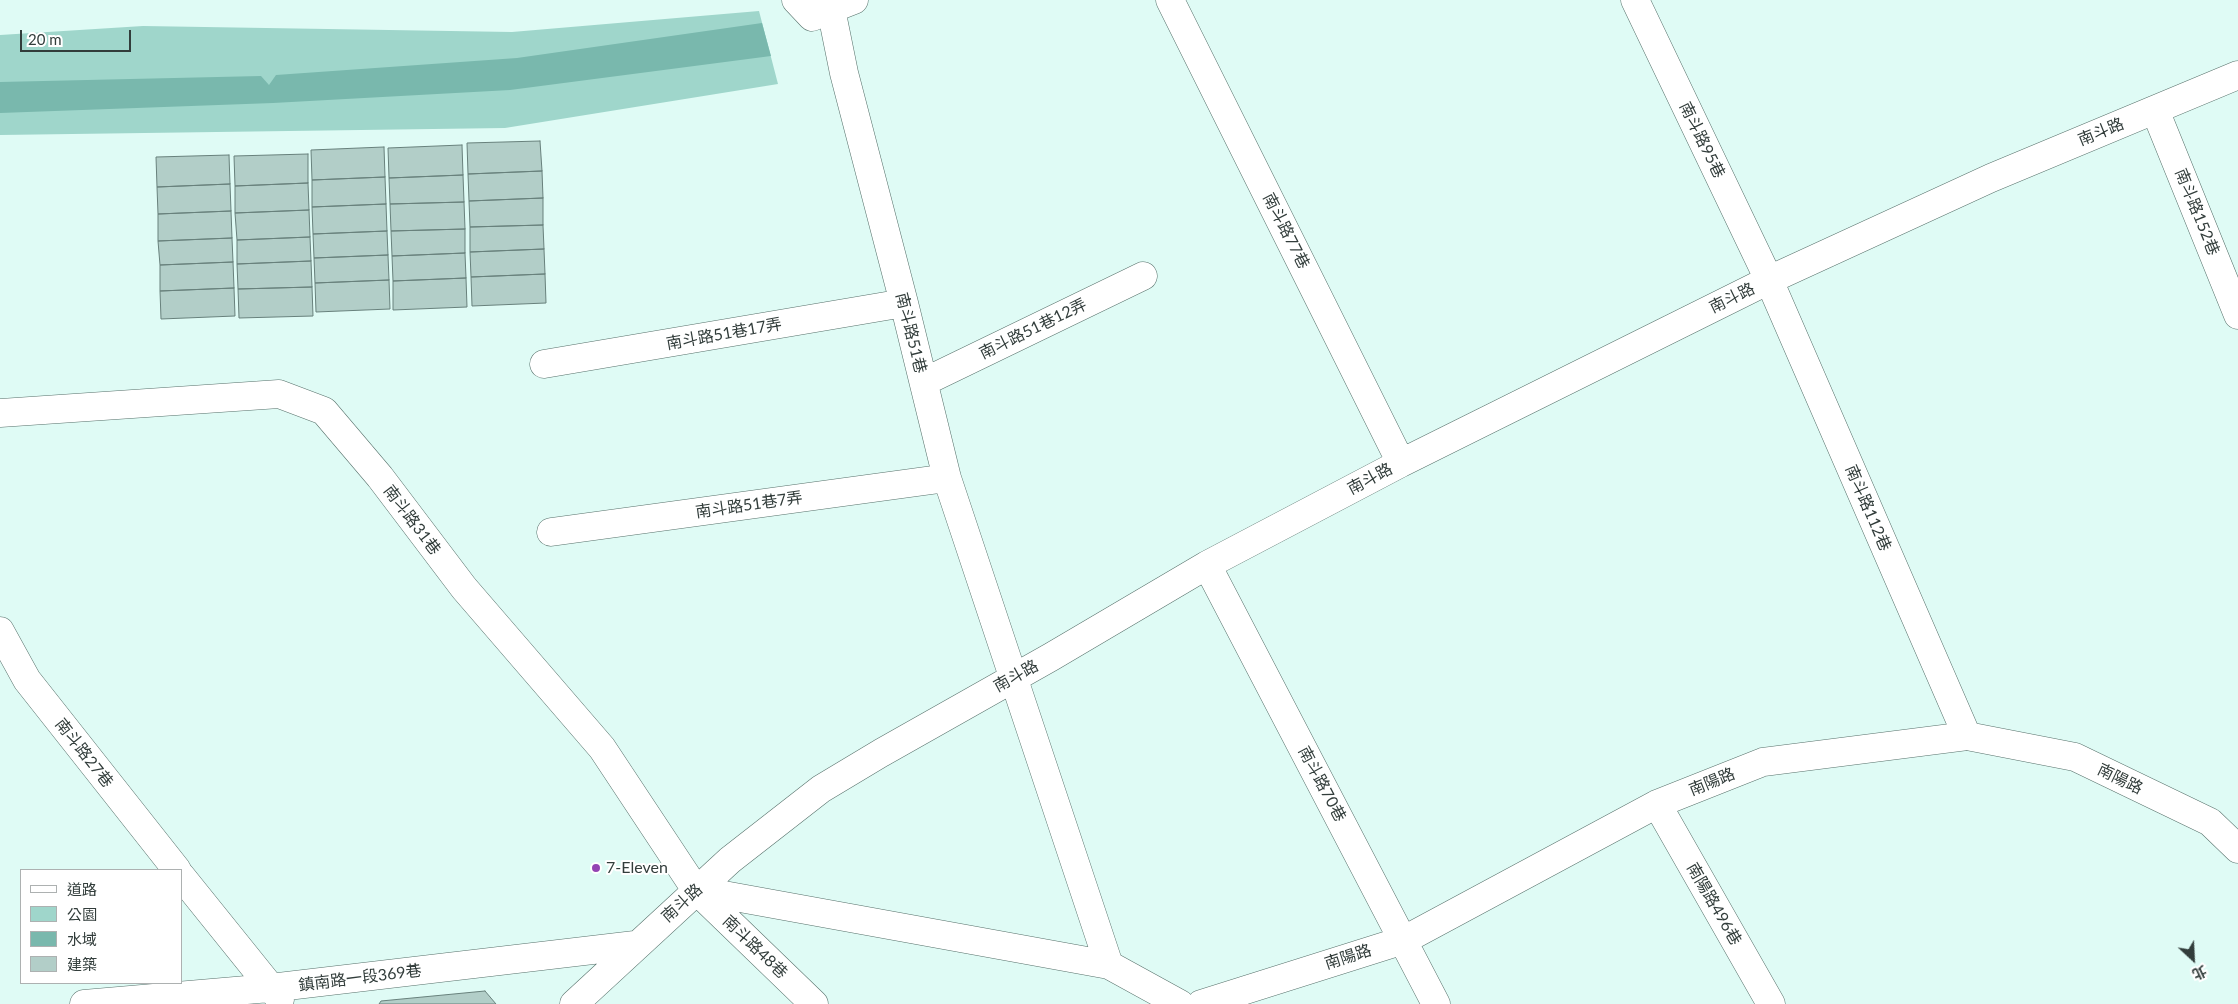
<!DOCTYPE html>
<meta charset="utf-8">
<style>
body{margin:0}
#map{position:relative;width:2238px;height:1004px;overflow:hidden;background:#dffbf5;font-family:Lato,"Noto Sans TC",sans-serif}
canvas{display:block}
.legend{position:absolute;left:20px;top:869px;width:162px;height:115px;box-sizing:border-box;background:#fff;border:1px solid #adb1b1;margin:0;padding:6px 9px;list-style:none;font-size:15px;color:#323d3b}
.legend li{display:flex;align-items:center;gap:10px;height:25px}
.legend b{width:25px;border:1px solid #adb1b1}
.north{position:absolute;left:2168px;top:934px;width:50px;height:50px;-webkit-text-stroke:4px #fff;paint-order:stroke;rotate:155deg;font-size:14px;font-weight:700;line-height:20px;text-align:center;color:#323d3b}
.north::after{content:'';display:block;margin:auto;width:18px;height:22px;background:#323d3b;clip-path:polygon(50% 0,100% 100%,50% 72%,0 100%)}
.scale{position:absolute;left:20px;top:30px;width:111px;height:22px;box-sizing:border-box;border:2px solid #323d3b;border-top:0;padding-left:6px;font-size:15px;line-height:18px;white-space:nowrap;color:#323d3b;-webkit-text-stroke:4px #fff;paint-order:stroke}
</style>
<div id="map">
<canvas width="2238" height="1004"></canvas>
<ul class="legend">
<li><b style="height:6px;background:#fff"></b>道路</li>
<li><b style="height:14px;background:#9fd6cb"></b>公園</li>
<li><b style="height:14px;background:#79b8ad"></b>水域</li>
<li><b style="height:14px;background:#b2cec8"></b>建築</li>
</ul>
<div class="north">北</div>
<div class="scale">20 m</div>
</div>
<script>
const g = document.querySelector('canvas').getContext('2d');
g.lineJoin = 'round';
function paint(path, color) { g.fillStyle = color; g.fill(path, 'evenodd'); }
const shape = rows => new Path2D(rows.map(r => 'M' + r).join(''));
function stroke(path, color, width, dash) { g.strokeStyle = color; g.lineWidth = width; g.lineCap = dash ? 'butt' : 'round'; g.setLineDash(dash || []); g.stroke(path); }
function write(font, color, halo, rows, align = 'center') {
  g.font = font + ' Lato,"Noto Sans TC",sans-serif'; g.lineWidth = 4; g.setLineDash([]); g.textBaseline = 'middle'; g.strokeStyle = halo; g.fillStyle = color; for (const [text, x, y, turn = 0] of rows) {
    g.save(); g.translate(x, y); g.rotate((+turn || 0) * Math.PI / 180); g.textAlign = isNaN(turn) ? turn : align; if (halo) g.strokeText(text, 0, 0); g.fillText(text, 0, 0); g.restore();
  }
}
paint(shape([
 [759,11,778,84,505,128,0,135,0,35,143,26,512,32]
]), '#9fd6cb');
paint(shape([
 [762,23,771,56,510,90,273,103,0,113,0,82,261,76,269,85,276,75,517,58]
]), '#79b8ad');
const building = shape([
 [540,141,542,171,468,174,467,143,540,141],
 [462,145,463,175,389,178,388,148,462,145],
 [384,147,385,177,312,180,311,150,384,147],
 [308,154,308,183,235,186,234,156,308,154],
 [229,155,230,184,157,187,156,157,229,155],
 [542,171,543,198,469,201,468,174,542,171],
 [463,175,464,202,390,204,389,178,463,175],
 [385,177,386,204,312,207,312,180,385,177],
 [308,183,309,210,235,213,235,186,308,183],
 [230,184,231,211,158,214,157,187,230,184],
 [543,198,543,225,470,227,469,201,543,198],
 [464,202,465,229,391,231,390,204,464,202],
 [386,204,387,231,313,234,312,207,386,204],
 [309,210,310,237,237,240,235,213,309,210],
 [231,211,232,238,158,241,158,214,231,211],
 [543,225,544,249,470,252,470,227,543,225],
 [465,229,465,253,392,256,391,231,465,229],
 [387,231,388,255,314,258,313,234,387,231],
 [310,237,311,261,237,264,237,240,310,237],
 [232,238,233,262,160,265,158,241,232,238],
 [544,249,545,274,471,277,470,252,544,249],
 [465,253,466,278,393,281,392,256,465,253],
 [388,255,389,280,315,283,314,258,388,255],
 [311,261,312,287,238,289,237,264,311,261],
 [233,262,234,288,160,291,160,265,233,262],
 [545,274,546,303,472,306,471,277,545,274],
 [466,278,467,307,393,310,393,281,466,278],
 [389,280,390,309,316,312,315,283,389,280],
 [312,287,313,316,239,318,238,289,312,287],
 [234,288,235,316,161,319,160,291,234,288],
 [485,991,496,1004,379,1004,381,1001,485,991]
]);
paint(building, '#b2cec8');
stroke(building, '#68817c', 1);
const minor = shape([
 [796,0,812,17,831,9],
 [854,0,831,9,844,73,904,303,947,478,1109,965],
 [1170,0,1401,463],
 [1635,0,1769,280,1967,736],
 [2155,110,2238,315],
 [544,364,904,303],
 [924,382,1143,276],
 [0,413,279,394,324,411,380,477,464,588,602,748,696,890,814,1004],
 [551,532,947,478],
 [1207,565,1436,1004],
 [0,631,27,680,177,870],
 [1657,804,1771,1004],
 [181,876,280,999],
 [696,890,1109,965,1180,1004],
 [84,1004,270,988,635,945],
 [574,1004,730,860,821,789,881,753,1051,657,1207,565,1401,463,1769,280,1991,178,2238,75],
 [1201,1004,1404,940,1657,804,1763,762,1967,736,2075,757,2210,822,2238,849]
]);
stroke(minor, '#57716b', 29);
stroke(minor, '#fff', 28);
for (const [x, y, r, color] of [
 [596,868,5,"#9343b3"]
]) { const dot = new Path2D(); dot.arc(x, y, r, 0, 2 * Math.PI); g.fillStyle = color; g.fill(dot); stroke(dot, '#fff', 2); }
write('16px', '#323d3b', '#fff', [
 ["南斗路",2101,132,-22],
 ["南斗路95巷",1702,140,64],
 ["南斗路152巷",2197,212,68],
 ["南斗路77巷",1286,231,63],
 ["南斗路",1732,298,-26],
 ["南斗路51巷12弄",1033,329,-26],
 ["南斗路51巷",911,333,76],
 ["南斗路51巷17弄",724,334,-10],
 ["南斗路",1370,479,-28],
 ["南斗路51巷7弄",749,505,-8],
 ["南斗路112巷",1868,508,67],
 ["南斗路31巷",412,520,53],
 ["南斗路",1016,676,-29],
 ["南斗路27巷",84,753,52],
 ["南陽路",2120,779,26],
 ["南陽路",1712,782,-22],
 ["南斗路70巷",1322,784,62],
 ["南斗路",682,903,-42],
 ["南陽路496巷",1714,904,60],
 ["南斗路48巷",755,947,44],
 ["南陽路",1348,957,-18],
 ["鎮南路一段369巷",360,978,-7]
]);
write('16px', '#323d3b', '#fff', [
 ["7-Eleven",606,868]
], 'left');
</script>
